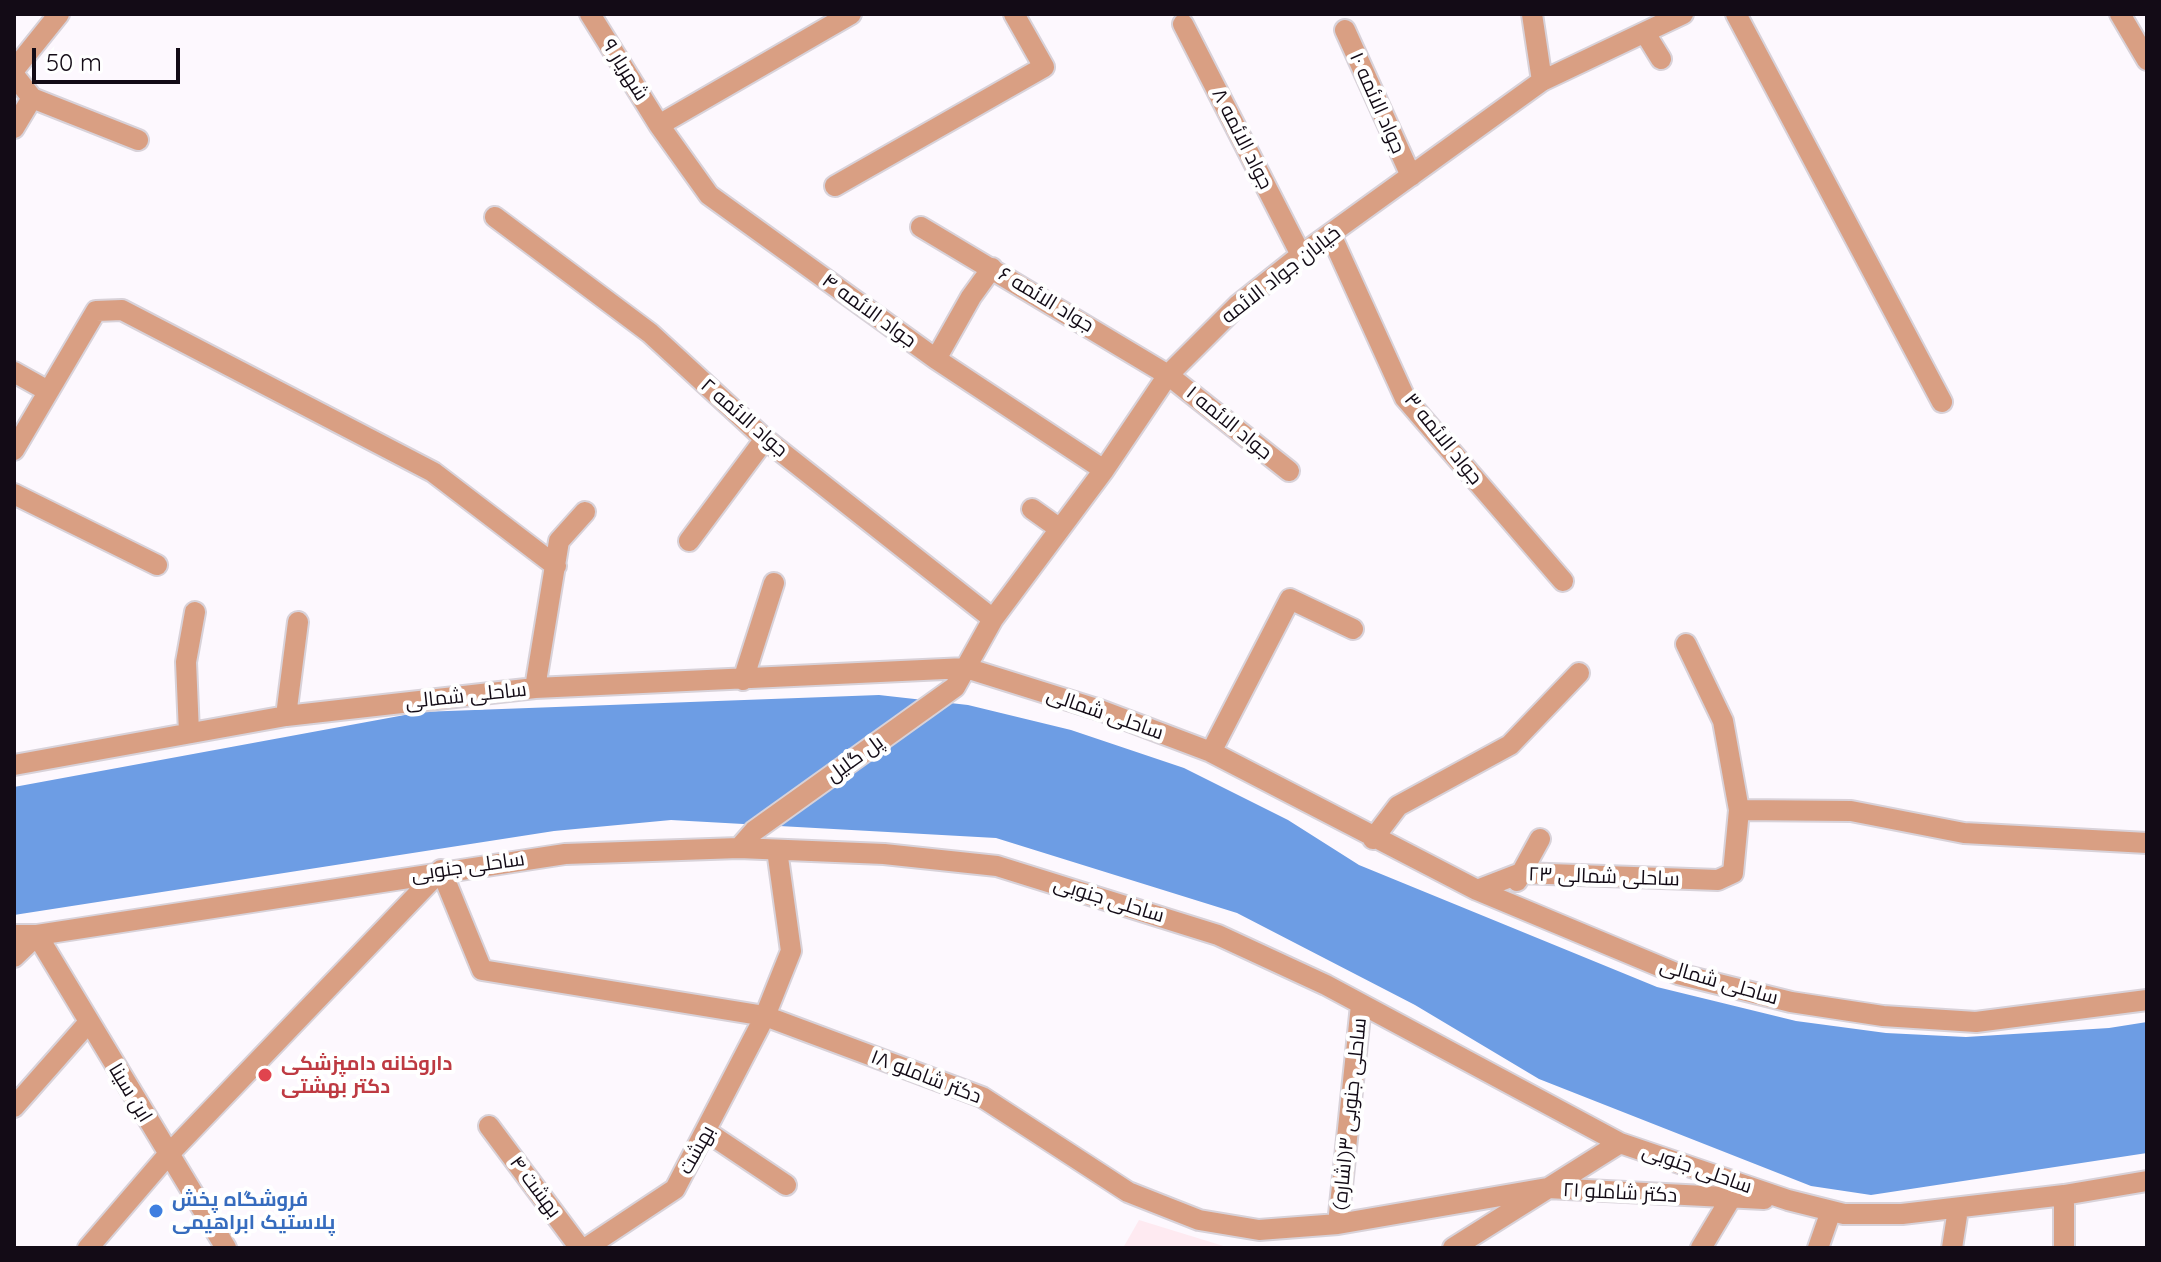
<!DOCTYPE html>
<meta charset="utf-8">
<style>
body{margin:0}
#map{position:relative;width:2161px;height:1262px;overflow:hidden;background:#fdf8fe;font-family:Quicksand,sans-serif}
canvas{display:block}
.frame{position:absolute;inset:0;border:16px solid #130b16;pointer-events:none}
.scale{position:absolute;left:32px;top:48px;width:148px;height:36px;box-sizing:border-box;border:4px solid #130b16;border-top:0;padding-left:10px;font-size:24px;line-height:28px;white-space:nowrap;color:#130b16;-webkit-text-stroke:6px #fff;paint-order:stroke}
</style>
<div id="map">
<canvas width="2161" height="1262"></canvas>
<div class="frame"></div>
<div class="scale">50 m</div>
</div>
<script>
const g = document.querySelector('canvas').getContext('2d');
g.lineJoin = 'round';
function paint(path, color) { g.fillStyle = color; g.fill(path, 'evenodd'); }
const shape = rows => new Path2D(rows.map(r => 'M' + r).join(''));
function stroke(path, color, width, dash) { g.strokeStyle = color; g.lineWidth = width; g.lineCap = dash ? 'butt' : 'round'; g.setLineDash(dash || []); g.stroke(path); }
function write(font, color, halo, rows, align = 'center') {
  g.font = font + ' Quicksand,Cairo,sans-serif'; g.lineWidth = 8; g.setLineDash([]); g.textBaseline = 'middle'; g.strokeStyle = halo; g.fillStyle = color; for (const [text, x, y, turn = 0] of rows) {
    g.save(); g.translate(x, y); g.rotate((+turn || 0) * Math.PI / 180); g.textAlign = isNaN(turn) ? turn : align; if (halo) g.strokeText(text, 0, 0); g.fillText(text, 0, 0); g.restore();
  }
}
paint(shape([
 [1139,1220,1230,1248,1123,1248]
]), '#feeaf1');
paint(shape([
 [879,695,968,705,1071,730,1184,768,1288,820,1359,865,1657,987,1796,1021,1886,1033,1966,1037,2109,1028,2147,1022,2147,1153,1871,1195,1811,1186,1539,1079,1415,1005,1237,913,996,838,671,820,554,831,14,915,14,787,421,712]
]), '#6d9de4');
const minor = shape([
 [590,14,659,125,709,195,936,359,1104,470],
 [1532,14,1542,81],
 [1736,14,1942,402],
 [2120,14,2147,60],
 [1183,24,1301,255],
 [1345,30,1411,176],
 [1645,33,1661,59],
 [14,70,59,14],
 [14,75,32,98,138,140],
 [659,125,851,14],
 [14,128,32,98],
 [835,186,1044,67,1014,14],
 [495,217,650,333,765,439,993,619],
 [921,227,1168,375,1289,471],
 [1331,235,1405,398,1563,581],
 [936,359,971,297,992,268],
 [14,372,48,391],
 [14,450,96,311,122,310,433,472,556,566],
 [14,494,157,565],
 [1032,509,1060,529],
 [689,541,765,439],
 [743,680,774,583],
 [535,688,559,541,585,512],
 [286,716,298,622],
 [189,733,186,662,195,612],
 [1211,752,1290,599,1353,629],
 [14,765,286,716,535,688,966,668,1100,710,1211,752,1477,890,1678,974,1791,1002,1883,1016,1976,1022,2147,1000],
 [1739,810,1851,811,1964,833,2147,843],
 [1373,839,1398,806,1510,745,1579,673],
 [739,848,754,831,955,687,993,619,1104,470,1168,375,1238,305,1301,255,1542,81,1683,14],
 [1517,881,1540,839],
 [1477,890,1521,873,1718,880,1733,873,1739,810,1723,721,1686,644],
 [14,935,37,935,565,854,739,848,884,854,997,866,1218,935,1326,985,1620,1143,1788,1200,1844,1214,1902,1214,2064,1195,2147,1181],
 [14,957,37,935,226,1248],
 [14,1107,89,1022],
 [489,1126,580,1248],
 [707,1132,786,1185],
 [1338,1224,1361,1005],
 [88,1248,167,1156,441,870,482,970,765,1016,982,1097,1128,1192,1199,1220,1259,1230,1338,1224,1547,1188,1764,1199],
 [586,1248,675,1189,765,1016,791,951,777,850],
 [1453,1248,1620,1143],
 [1701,1248,1731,1198],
 [1818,1248,1831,1211],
 [1952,1248,1958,1209],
 [2064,1248,2064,1195]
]);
stroke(minor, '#d8d2d9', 24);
stroke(minor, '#d99f83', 20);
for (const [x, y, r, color] of [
 [265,1075,8,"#e0444e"],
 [156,1211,8,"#3f7fe0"]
]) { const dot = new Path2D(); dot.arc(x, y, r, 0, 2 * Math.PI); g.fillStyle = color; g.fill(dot); stroke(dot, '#fff', 3); }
write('20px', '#130b16', '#fff', [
 ["شهریار ۹",625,70,58],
 ["جواد الائمه ۱۰",1377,103,66],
 ["جواد الائمه ۸",1242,139,63],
 ["خیابان جواد الائمه",1281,275,-38],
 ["جواد الائمه ۶",1046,300,31],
 ["جواد الائمه ۴",869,311,36],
 ["جواد الائمه ۲",744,418,41],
 ["جواد الائمه ۱",1229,423,39],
 ["جواد الائمه ۳",1443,439,51],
 ["ساحلی شمالی",466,696,-6],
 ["ساحلی شمالی",1105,714,19],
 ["پل گلیل",855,759,-36],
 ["ساحلی جنوبی",468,867,-8],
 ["ساحلی شمالی ۲۳",1604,877,2],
 ["ساحلی جنوبی",1109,900,17],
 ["ساحلی شمالی",1719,982,16],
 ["دکتر شاملو ۱۸",926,1077,21],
 ["ابن سینا",130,1093,59],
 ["ساحلی جنوبی ۳(اشاره)",1350,1114,-84],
 ["بهشت",697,1150,-61],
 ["ساحلی جنوبی",1697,1169,19],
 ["بهشت ۴",535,1187,53],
 ["دکتر شاملو ۲۱",1620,1193,3]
]);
write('bold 20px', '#be3a42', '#fff', [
 ["داروخانه دامپزشکی",281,1064],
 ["دکتر بهشتی",281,1087]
], 'left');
write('bold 20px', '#366cbe', '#fff', [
 ["فروشگاه پخش",172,1200],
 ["پلاستیک ابراهیمی",172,1223]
], 'left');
</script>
